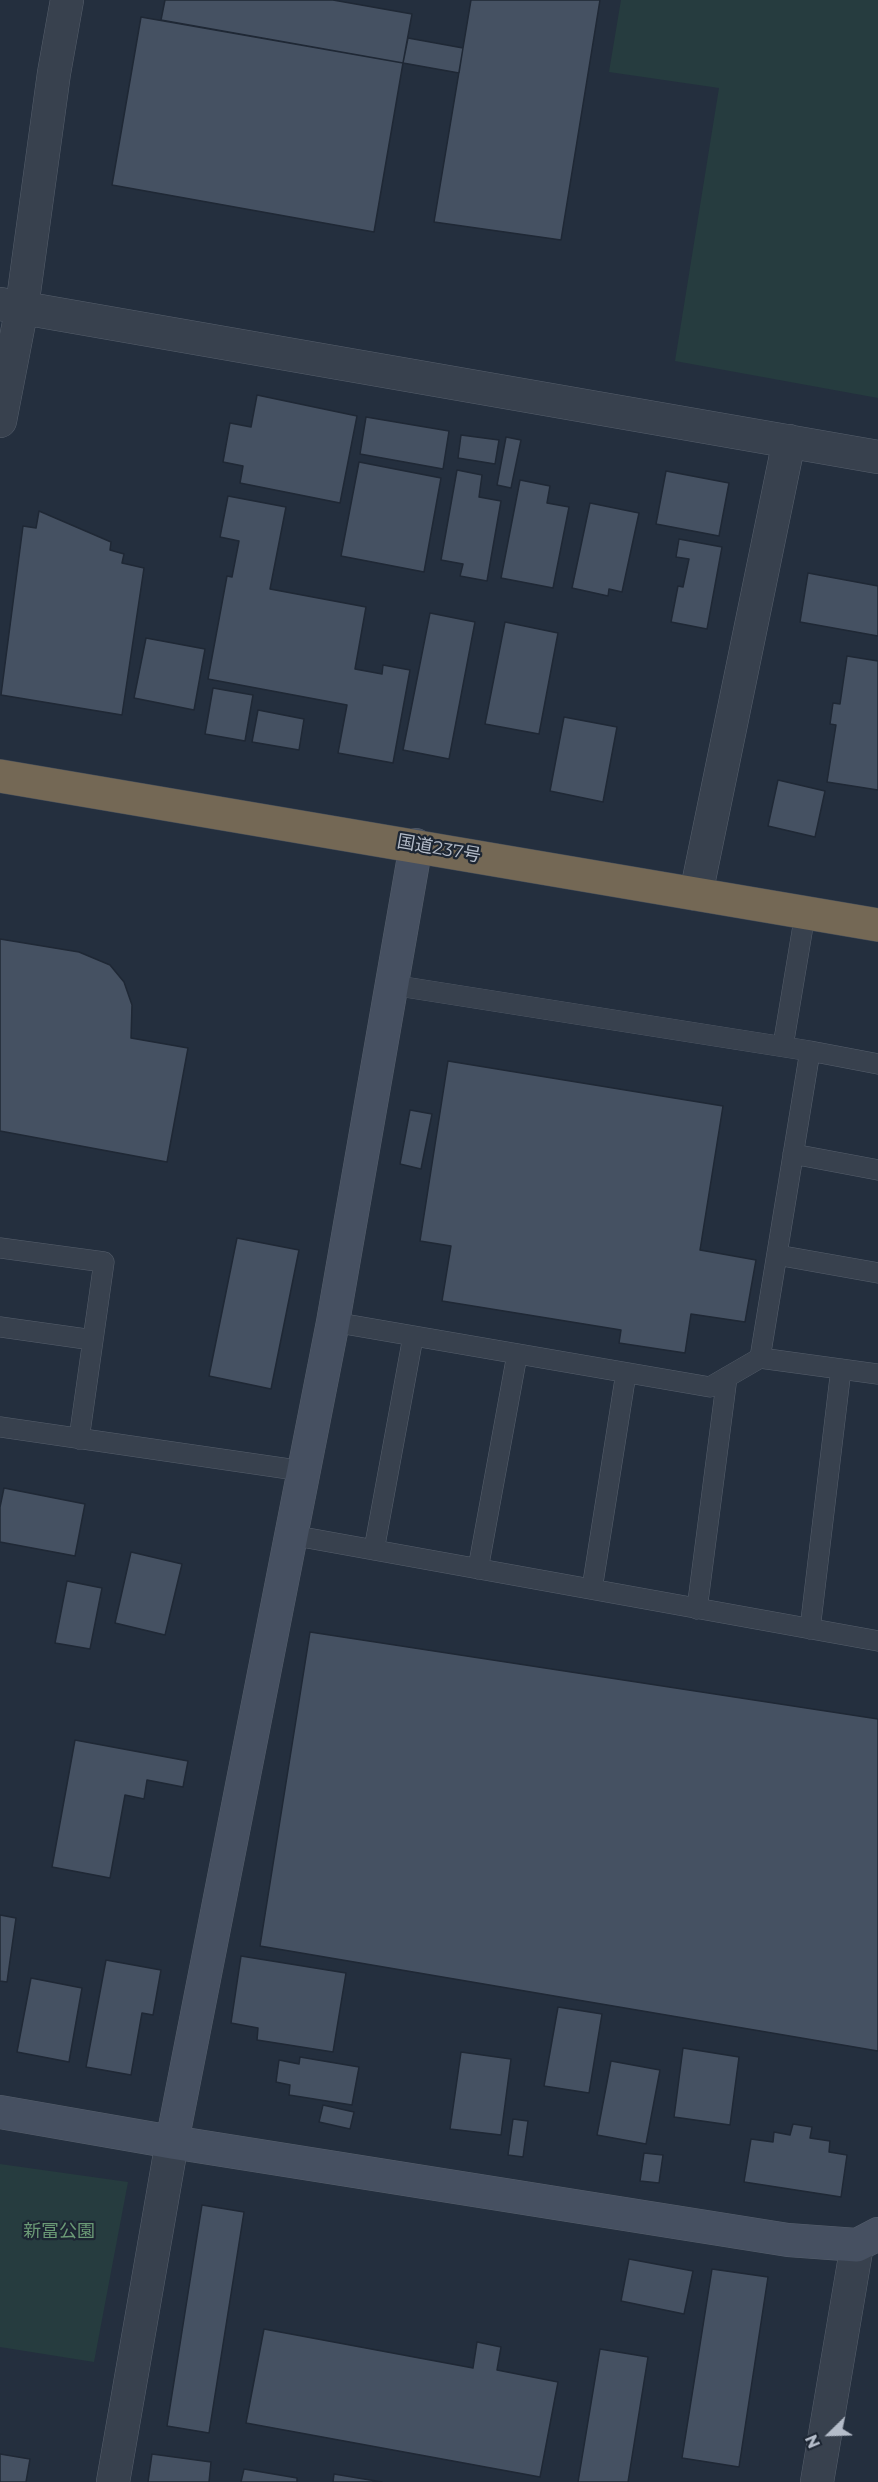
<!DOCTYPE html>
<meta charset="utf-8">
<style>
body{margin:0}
#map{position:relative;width:878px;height:2482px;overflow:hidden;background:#242f3e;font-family:Montserrat,sans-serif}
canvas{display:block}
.north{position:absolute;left:800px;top:2404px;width:60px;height:60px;-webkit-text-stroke:4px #1d2633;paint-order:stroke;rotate:247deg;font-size:16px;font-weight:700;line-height:24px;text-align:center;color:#b4bcc9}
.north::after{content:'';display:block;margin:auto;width:21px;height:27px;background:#b4bcc9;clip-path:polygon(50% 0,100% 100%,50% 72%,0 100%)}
</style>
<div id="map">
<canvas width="878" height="2482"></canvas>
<div class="north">N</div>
</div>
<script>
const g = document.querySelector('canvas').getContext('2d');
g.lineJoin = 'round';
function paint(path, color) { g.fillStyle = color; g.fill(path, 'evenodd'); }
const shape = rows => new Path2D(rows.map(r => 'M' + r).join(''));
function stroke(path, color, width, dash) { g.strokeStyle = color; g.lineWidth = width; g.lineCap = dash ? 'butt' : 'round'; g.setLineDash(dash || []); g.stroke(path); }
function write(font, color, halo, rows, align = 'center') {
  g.font = font + ' Montserrat,"Noto Sans JP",sans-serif'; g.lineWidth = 4.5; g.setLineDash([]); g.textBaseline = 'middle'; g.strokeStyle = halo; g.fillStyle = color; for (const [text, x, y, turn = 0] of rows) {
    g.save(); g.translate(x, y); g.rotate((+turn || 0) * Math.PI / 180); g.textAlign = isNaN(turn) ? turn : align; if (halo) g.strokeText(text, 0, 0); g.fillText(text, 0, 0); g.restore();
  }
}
paint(shape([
 [621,0,878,0,878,398,675,361,719,88,609,72],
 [0,2164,128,2182,94,2362,0,2347]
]), '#263c3f');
const building = shape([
 [165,0,333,0,412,14,403,63,161,20,165,0],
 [471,0,600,0,561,240,434,222,471,0],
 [141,17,403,63,374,232,112,185,141,17],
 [408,38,463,48,459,73,403,63,408,38],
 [257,395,357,416,340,503,240,483,243,466,223,462,230,423,251,427,257,395],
 [366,417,449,431,443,469,360,454,366,417],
 [461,435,499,440,495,464,458,458,461,435],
 [506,437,521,440,511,488,497,485,506,437],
 [359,462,441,478,424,572,341,556,359,462],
 [457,470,482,475,479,497,501,501,487,581,460,576,463,564,441,560,457,470],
 [666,471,729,483,719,536,656,524,666,471],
 [520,480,550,486,547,503,569,507,553,588,501,578,520,480],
 [228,496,286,507,270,589,366,607,355,669,382,674,383,665,410,670,393,763,338,753,347,705,208,679,227,576,232,577,239,541,220,537,228,496],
 [590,503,639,513,622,592,609,589,608,596,572,588,590,503],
 [39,511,111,542,110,550,124,554,122,563,144,568,122,715,1,695,23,526,36,528,39,511],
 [679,539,722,547,707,629,671,622,678,586,683,587,689,559,676,557,679,539],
 [808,573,878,586,878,636,800,622,808,573],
 [430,613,475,622,449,759,403,750,430,613],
 [505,622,558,633,539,734,485,724,505,622],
 [146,638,205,649,194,710,134,698,146,638],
 [847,656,878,661,878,790,827,782,836,725,830,724,833,703,840,704,847,656],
 [213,688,253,695,245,741,205,734,213,688],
 [258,710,304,719,299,750,252,742,258,710],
 [564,717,617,727,603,802,550,791,564,717],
 [778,780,825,791,815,837,768,826,778,780],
 [0,939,79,952,110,965,124,982,132,1005,131,1038,188,1048,167,1162,0,1131,0,939],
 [448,1061,723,1106,700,1250,756,1260,745,1322,691,1314,685,1353,619,1343,621,1330,442,1301,451,1246,420,1241,448,1061],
 [410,1110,432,1114,421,1169,400,1164,410,1110],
 [237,1238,299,1250,271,1389,209,1376,237,1238],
 [4,1488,85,1504,75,1556,0,1542,0,1507,4,1488],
 [131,1552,182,1564,165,1635,115,1623,131,1552],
 [67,1581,102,1588,90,1649,55,1643,67,1581],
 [310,1632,878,1719,878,2051,260,1946,310,1632],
 [75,1740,188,1761,183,1787,147,1780,144,1799,125,1795,110,1878,52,1867,75,1740],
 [0,1915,16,1918,7,1982,0,1981,0,1915],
 [241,1956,346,1973,333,2052,257,2040,258,2028,231,2023,241,1956],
 [106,1960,161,1970,153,2015,142,2013,131,2075,86,2067,106,1960],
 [31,1978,82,1988,69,2062,17,2052,31,1978],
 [558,2007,602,2014,589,2093,544,2086,558,2007],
 [683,2048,739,2057,730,2125,674,2117,683,2048],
 [461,2052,511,2059,501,2135,450,2129,461,2052],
 [300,2057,359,2067,352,2105,289,2095,290,2085,276,2082,279,2060,299,2064,300,2057],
 [611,2061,660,2070,646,2144,597,2135,611,2061],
 [323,2105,354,2112,350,2129,319,2122,323,2105],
 [513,2119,528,2121,523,2157,508,2155,513,2119],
 [793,2124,812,2127,810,2138,830,2141,829,2152,847,2155,841,2197,744,2182,751,2139,773,2142,774,2132,790,2135,793,2124],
 [644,2153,663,2155,659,2183,640,2181,644,2153],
 [202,2205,244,2212,209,2433,167,2426,202,2205],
 [629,2259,693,2271,684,2314,621,2301,629,2259],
 [712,2269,768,2277,739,2467,682,2458,712,2269],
 [264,2329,473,2368,477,2342,501,2347,497,2370,558,2382,540,2477,246,2423,264,2329],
 [600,2349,648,2357,628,2482,578,2482,600,2349],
 [0,2454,30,2459,26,2482,0,2482,0,2454],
 [152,2454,211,2462,209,2482,148,2482,152,2454],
 [244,2469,297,2478,297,2482,241,2482,244,2469],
 [334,2474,382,2482,333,2482,334,2474]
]);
paint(building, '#455162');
stroke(building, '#1f2835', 1.5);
const lane = shape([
 [783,1046,805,914],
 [810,1051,878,1064],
 [793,1154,878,1170],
 [0,1248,104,1262,79,1439],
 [777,1255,878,1273],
 [333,1322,710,1387,760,1358,810,1051,392,985],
 [0,1327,93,1340],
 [760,1358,878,1374],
 [0,1427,303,1471],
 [291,1535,878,1641],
 [374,1550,413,1337],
 [478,1569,517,1355],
 [592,1589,626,1373],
 [697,1609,727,1377],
 [810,1629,841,1369]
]);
const street = shape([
 [0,304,878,457],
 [0,421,22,307,54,73,67,0],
 [696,894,789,441],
 [113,2482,172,2142],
 [817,2482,857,2245]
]);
const secondary = shape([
 [0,2112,172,2142,788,2240,857,2245,878,2234],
 [172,2142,333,1322,416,845]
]);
const highway = shape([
 [0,776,878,925]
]);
stroke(lane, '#565f6c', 21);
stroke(street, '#565f6c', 34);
stroke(secondary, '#565f6c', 34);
stroke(highway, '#434c59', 34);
stroke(lane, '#38414e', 20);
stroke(street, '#38414e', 33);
stroke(secondary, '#465061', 33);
stroke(highway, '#746855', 33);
write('18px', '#b4bcc9', '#1d2633', [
 ["国道237号",439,849,10]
]);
write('18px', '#6b9a76', '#1d2633', [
 ["新冨公園",59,2232]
]);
</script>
